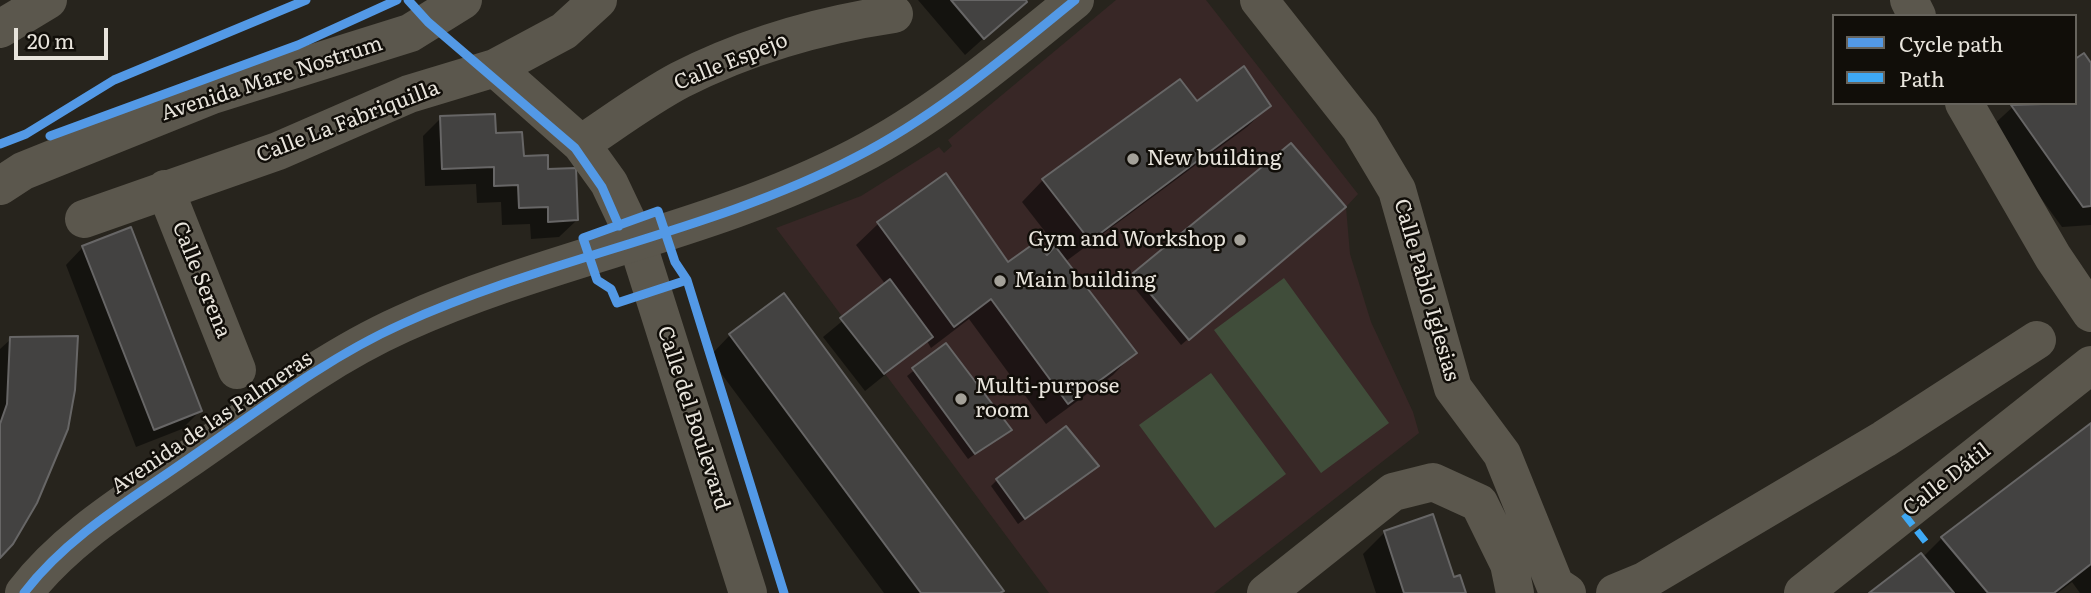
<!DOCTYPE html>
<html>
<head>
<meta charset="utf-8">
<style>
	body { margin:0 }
	#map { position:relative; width:2091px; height:593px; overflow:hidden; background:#27241d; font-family:Literata,serif }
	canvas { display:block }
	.legend { position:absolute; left:1832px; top:14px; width:245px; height:91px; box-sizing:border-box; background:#110e09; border:2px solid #67645d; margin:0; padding:9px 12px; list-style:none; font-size:21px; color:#e8e4dc }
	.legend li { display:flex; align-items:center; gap:14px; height:35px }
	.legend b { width:35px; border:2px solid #67645d }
	.scale { position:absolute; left:14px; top:28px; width:94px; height:32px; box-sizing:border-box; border:4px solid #e8e4dc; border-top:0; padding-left:9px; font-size:21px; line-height:24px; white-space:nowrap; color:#e8e4dc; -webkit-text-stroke:5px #110e09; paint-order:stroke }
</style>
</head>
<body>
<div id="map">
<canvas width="2091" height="593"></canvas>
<ul class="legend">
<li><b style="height:9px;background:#5399e6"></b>Cycle path</li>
<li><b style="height:9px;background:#3fa9f5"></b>Path</li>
</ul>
<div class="scale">20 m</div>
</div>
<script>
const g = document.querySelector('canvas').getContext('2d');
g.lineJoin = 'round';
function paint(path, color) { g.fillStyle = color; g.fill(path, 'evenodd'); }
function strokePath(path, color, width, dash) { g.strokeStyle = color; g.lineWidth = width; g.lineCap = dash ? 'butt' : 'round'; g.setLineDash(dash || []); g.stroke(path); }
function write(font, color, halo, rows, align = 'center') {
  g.font = font + ' Literata,serif'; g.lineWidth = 5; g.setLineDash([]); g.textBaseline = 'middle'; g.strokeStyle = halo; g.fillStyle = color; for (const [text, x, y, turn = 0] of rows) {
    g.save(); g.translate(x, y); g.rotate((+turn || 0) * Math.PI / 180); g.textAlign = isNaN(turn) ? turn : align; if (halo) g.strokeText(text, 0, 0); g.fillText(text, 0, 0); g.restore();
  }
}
paint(new Path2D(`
	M1116 0H1206L1358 194 1346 207 1350 254 1371 322 1413 412 1419 433 1214 593H1049L776 228 861 196 939 147 944 153 952 146 948 140Z`), '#382726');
paint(new Path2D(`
	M1284 278 1389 423 1321 473 1214 330Z
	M1211 373 1286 474 1215 528 1139 425Z`), '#404d3a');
paint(new Path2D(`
	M918 0H1024L1025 1 965 55Z
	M2091 66V225L2062 227 1990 128 2017 103H2075Z
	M1179 81 1196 103 1269 106 1247 127 1065 262 1134 353 1113 375 1046 424 969 319 931 348 927 341 865 391 823 337 886 285 856 245 878 224 945 175 1008 264 1046 258 1057 247 1022 202 1043 180Z
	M441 118 494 135 522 158 546 171 577 220 559 237 531 239 530 224 502 225 501 202 477 203 476 184 425 186 423 136Z
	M1291 146 1338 213 1181 345 1128 280Z
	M83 247 200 411 182 429 136 447 66 265Z
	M730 335 999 593H884L709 357Z
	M11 339 0 555V349Z
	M945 346 1009 430 968 459 907 376Z
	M2091 425V593H2080L2072 582 2058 593H1872L1922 558 1942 538Z
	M1090 472 1018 524 991 486 997 480Z
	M1385 532 1453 579 1464 593H1376L1363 554Z`), '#0007');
const building = new Path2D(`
	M951 0H1026L1027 2 984 39Z
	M2084 53 2091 63V206L2083 207 2011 105 2075 103V59Z
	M1244 66 1271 106 1090 241 1042 179 1180 79 1197 101Z
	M495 114 496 133 522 132 524 156 548 155V169L576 168 578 220 548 222V207L519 208 518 185 494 186V167L442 169 440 116Z
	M1291 143 1346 207 1189 340 1133 273Z
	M946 173 1008 262 1036 242 1047 255 1055 246 1137 353 1068 404 991 299 954 327 877 222Z
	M131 227 202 411 154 430 82 246Z
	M890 279 933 337 884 374 840 318Z
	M784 293 1004 591 1000 593H921L729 334Z
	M78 336 75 390 68 429 37 503 13 544 0 558V424L7 404 10 337Z
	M946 343 1012 430 975 454 912 368Z
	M2091 423V564L2054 593H1988L1941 537Z
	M1066 426 1099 466 1025 519 996 479Z
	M1433 514 1454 577 1460 575 1466 593H1404L1384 531Z
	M1921 553 1954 593H1869Z`);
paint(building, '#434241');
strokePath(building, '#676666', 2);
strokePath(new Path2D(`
	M1259 0 1360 128 1397 190 1453 388 1502 454 1555 585 1567 593
	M1909 0 1917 16
	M0 29 48 0
	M495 68 581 144 609 183 637 242 748 593
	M1964 103 2053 257 2091 313
	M581 144C614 122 646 98 680 80 747 46 820 25 894 14
	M165 189 237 370
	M84 219 278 151 409 94 495 68 564 31 598 0
	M1266 593 1393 492 1433 482 1479 503 1509 564 1515 593
	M1615 593 1644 581 1884 439 2037 340
	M1803 593 2091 365`), '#5b574d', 38);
strokePath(new Path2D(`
	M0 186 23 171 212 95 410 33 463 0
	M24 593C66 538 128 501 184 462 254 414 324 359 402 324 549 257 712 232 856 157 936 116 1006 56 1075 0`), '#5b574d', 38);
strokePath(new Path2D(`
	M1904 514 1929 546`), '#3fa9f5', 7, [14, 7]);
strokePath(new Path2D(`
	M408 0 428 22 575 148 602 187 619 226
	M50 136 298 45 397 0
	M0 144 26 134 114 80 306 0
	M658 211 675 262 687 280 617 303 611 289 597 280 583 238Z
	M687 280 784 593
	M24 593C66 538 128 501 184 462 254 414 324 359 402 324 549 257 712 232 856 157 936 116 1006 56 1075 0`), '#5399e6', 9);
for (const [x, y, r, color] of [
	[1133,159,7,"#a4a199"],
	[1240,240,7,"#a4a199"],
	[1000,281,7,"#a4a199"],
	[961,399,7,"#a4a199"]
]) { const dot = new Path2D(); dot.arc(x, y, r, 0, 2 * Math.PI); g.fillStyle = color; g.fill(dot); strokePath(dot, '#110e09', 2.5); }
write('21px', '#e8e4dc', '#110e09', [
	["Calle Espejo",731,62,-22],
	["Avenida Mare Nostrum",272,79,-18],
	["Calle La Fabriquilla",348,122,-21],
	["Calle Serena",201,280,68],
	["Calle Pablo Iglesias",1426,290,74],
	["Calle del Boulevard",693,418,72],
	["Avenida de las Palmeras",212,423,-34],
	["Calle Dátil",1947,480,-38]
]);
write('21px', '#e8e4dc', '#110e09', [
	["New building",1147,159],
	["Gym and Workshop",1226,240,"right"],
	["Main building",1014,281],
	["Multi-purpose",975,387],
	["room",975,411]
], 'left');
</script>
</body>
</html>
